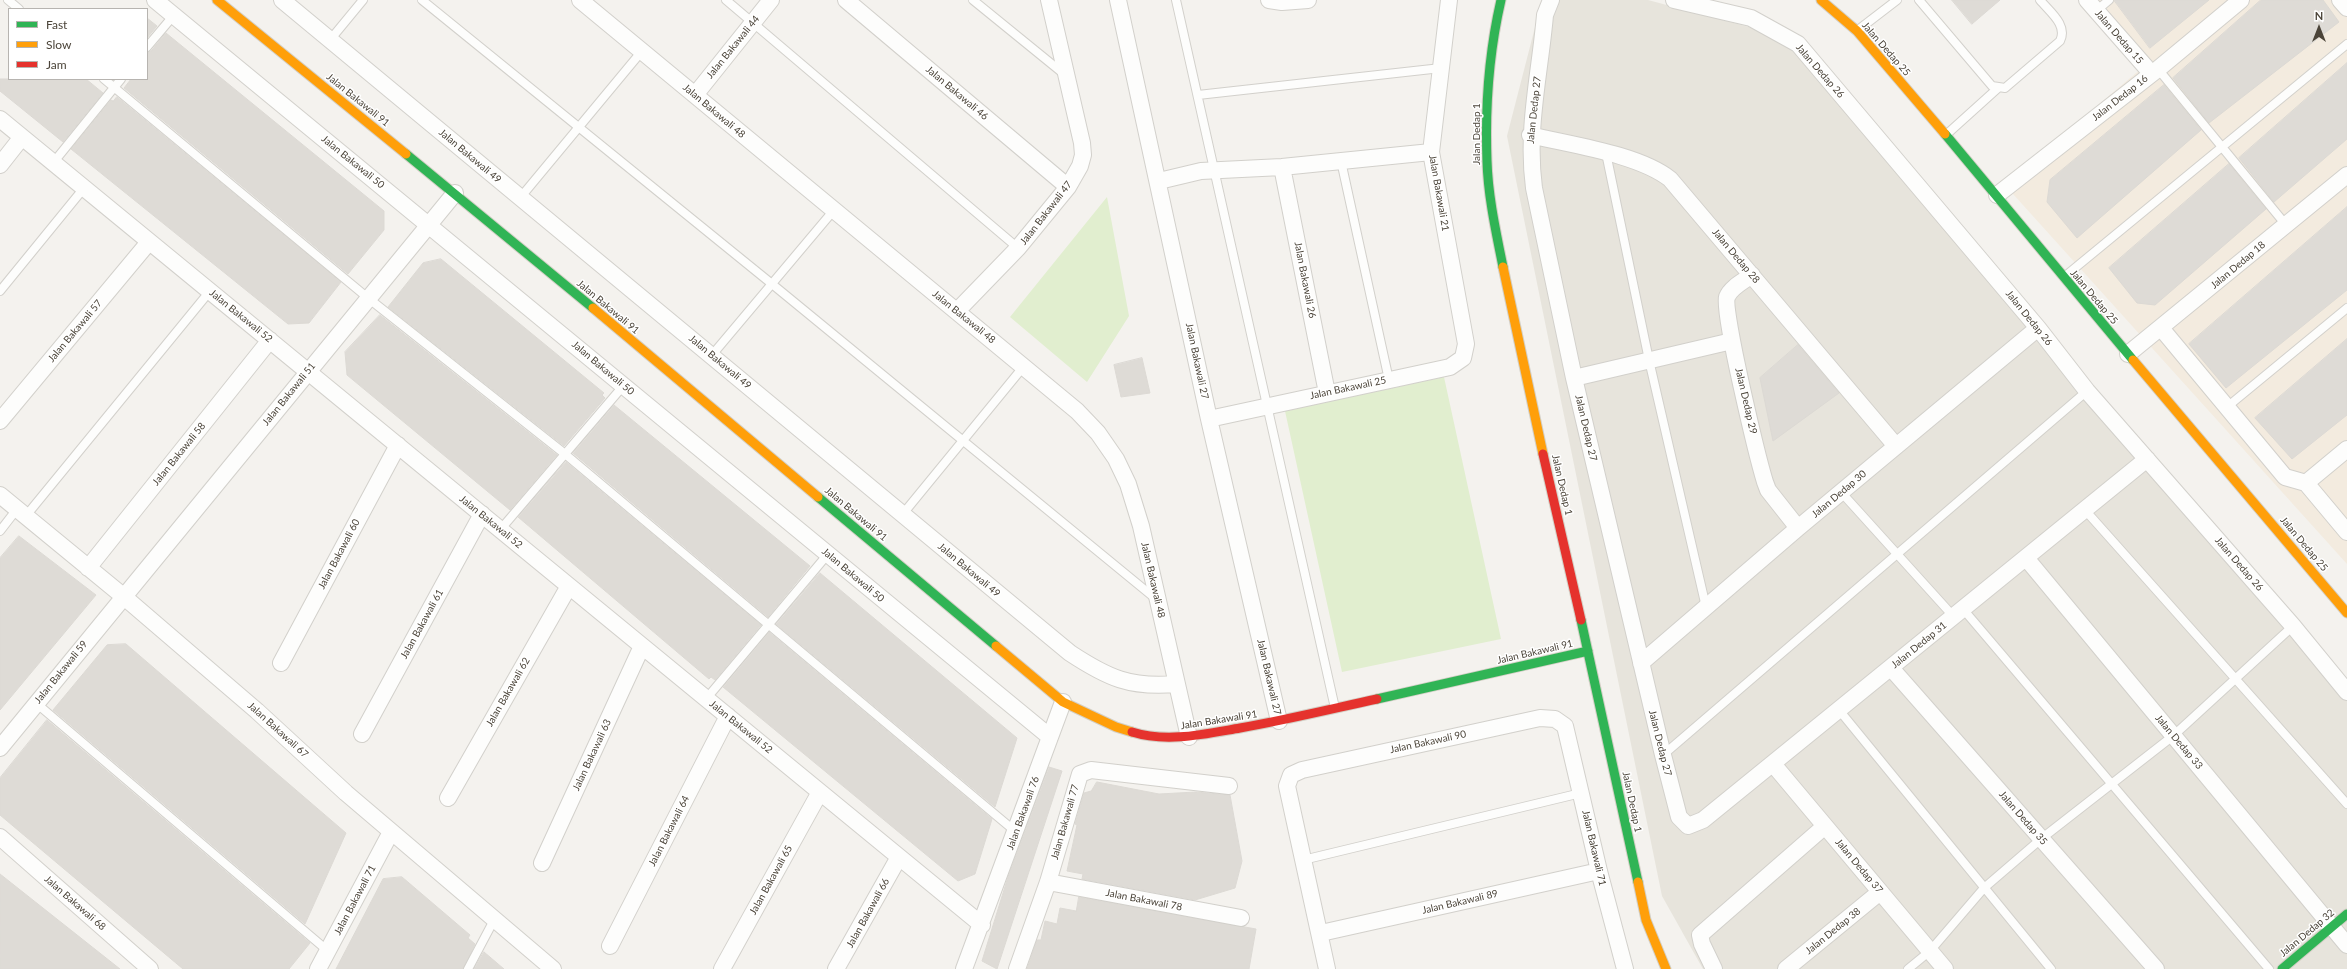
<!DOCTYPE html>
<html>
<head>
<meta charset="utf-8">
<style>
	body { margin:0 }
	#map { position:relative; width:2347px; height:969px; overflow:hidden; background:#f4f2ee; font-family:Lato,sans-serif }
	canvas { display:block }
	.legend { position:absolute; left:8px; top:8px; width:140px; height:72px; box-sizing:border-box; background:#fff; border:1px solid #b7b4b0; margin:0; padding:5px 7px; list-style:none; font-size:12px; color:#4b4439 }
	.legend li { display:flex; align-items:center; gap:8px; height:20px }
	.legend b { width:20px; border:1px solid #b7b4b0 }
	.north { position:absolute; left:2299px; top:8px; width:40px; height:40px; -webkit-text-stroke:3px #fff; paint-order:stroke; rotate:0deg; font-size:11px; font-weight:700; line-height:16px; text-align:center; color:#4b4439 }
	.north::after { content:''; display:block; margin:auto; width:14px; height:18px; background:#4b4439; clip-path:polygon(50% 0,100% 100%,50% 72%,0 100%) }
</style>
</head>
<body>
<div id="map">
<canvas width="2347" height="969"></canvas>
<ul class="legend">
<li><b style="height:5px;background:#30b455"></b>Fast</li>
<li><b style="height:5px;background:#ff9f0a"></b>Slow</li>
<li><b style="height:5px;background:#e5322d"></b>Jam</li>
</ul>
<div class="north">N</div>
</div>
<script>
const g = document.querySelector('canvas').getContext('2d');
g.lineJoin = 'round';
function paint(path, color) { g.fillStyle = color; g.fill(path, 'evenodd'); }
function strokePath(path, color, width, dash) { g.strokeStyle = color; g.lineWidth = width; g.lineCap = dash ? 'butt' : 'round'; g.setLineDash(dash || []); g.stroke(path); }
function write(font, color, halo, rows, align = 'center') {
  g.font = font + ' Lato,sans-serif'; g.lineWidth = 3; g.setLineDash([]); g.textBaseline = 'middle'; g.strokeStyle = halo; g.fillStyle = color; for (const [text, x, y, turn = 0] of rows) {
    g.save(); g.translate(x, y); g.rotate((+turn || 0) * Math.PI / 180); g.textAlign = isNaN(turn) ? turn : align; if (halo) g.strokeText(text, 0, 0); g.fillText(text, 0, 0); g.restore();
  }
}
paint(new Path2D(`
	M1542 0H1648L1790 38 2347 697V969H1703L1662 896 1507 136Z`), '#e7e4dc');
paint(new Path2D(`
	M2094 0H2347V564L2004 184 2148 63Z`), '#f3ebdf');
paint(new Path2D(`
	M1107 197 1129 316 1087 382 1010 317Z
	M1444 377 1501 639 1342 672 1285 411Z`), '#e1eecf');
const building = new Path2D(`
	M1952 0H2000L1972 24Z
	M2114 0H2209L2150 48Z
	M2261 0H2323L2339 22 2209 123 2173 78Z
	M147 18 157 26 147 38Z
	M166 33 384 211V230L348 274 124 88 131 79H147V52L151 51Z
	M2347 63V139L2274 202 2239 158Z
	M0 79H86L103 93 63 142 0 91Z
	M2164 85 2201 130 2077 238 2047 202 2050 180Z
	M117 97 341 282 309 323 288 324 71 149 111 100 113 101Z
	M2229 164 2266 209 2155 305 2137 303 2109 268Z
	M2347 207V290L2226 388 2189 344Z
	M441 259 604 393 602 395 605 398 564 446 388 307 423 263Z
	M380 315 557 455 510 510 347 375 345 352Z
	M2347 339V415L2292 459 2255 418Z
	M1798 345 1839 393 1773 441 1760 378Z
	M1142 358 1150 393 1121 397 1114 365Z
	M614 405 810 566 768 617 573 453Z
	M566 462 761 625 715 680 711 677 709 679 518 517Z
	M19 536 96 595 0 710V558Z
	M820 573 1017 738 995 807 776 624Z
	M769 632 992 819 975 874 958 881 723 687Z
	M126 644 346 833 305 924 53 710 107 645Z
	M47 720 310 943 289 969H183L0 815V778Z
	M1049 767 1062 771 997 969 982 961 1008 877Z
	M1097 782 1159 794 1196 792 1230 795 1242 861 1235 888 1195 900 1082 879 1083 874 1067 871 1077 825 1075 824 1084 793 1091 791Z
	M0 874 120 969H0Z
	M402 877 470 935 468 938 475 944 463 969H336L383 879Z
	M1079 897 1256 929 1249 969H1027L1037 940H1041L1045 921 1057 924 1060 908 1076 911Z
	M484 952 504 969H474Z`);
paint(building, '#dedbd6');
strokePath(building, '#dcd9d4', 1);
const lane = new Path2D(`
	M8 0 19 9
	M422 0 772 284 1156 599
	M726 0 1018 248
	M973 0 1064 74
	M1176 0 1335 708
	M1919 0 1992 86 2005 88 2060 41C2068 25 2050 12 2040 0
	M2096 11 2109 0
	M1858 30 1897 0
	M330 40 363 0
	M147 47 174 15
	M2158 69 2286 225
	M104 79 368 298 565 454 1016 832
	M1198 95 1441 68
	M1947 134 1998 88
	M1606 153 1649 360 1706 607
	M1341 161 1389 380
	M53 163 121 79
	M520 198 642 51
	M2064 277 2347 44
	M0 291 84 188
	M712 355 834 210
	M2227 407 2347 308
	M1841 492 1954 617
	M2085 510 2347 804
	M902 515 1024 366
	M25 517 210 291
	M500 530 624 385
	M0 531 17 509
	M1963 609 2269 969
	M706 699 828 554
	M36 703 328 951
	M1839 710 2051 969
	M1663 755 2087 391
	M1303 860 1581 793
	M468 969 494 920
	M1908 969 1930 951 1984 888 2041 839 2173 736 2293 626`);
const street = new Path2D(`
	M155 0 1050 737
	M282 0 1070 653C1108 678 1130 688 1176 684
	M580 0 1077 411 1098 433 1116 459 1128 484 1141 526 1189 737
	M846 0 1068 187
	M1118 0 1209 419 1279 721
	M1269 0 1282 2 1308 0
	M1551 0 1545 15C1540 73 1526 129 1534 188L1574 378 1663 755 1679 817 1688 826 1703 820 2147 459
	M1674 0 1751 18 1798 44 2038 328 2087 391 2293 626 2347 692
	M2087 0 2151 73
	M2340 0 2347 8
	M695 95 771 0
	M0 119 982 925
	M1530 135C1571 145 1638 154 1670 179L1896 446
	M0 165 22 137
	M1282 167 1327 393
	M1159 181 1201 171 1282 167 1431 152
	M1997 195 2158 69 2241 0
	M1752 275C1744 281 1731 287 1727 297 1722 311 1758 459 1765 482L1768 490 1798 528
	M957 311 1018 248 1068 187 1080 166 1083 155 1082 143 1049 0
	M2161 328 2285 477 2306 483
	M2128 354 2347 175
	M1574 378 1732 341
	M1209 419 1450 367 1463 358 1466 344 1431 152 1449 0
	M0 421 149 242
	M2306 483 2347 532
	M2306 483 2347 449
	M0 495 123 596 257 711 346 793 553 969
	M2026 558 2347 945
	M88 568 270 340
	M281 663 398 445
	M1641 663 1798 528 2038 328
	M1891 668 2156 969
	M362 734 482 514
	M0 748 455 193
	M1773 764 1945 969
	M448 798 569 586
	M0 837 150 969
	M542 863 642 646
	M1048 882 1241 918
	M1321 933 1599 871
	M610 946 728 716
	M318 969 391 832
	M722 969 820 792
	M836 969 899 857
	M964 969 1063 702
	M1017 969 1048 882 1080 774 1091 770 1229 786
	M1327 969 1287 786 1291 775 1302 770 1540 718 1555 719 1565 726 1599 871 1625 969
	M1714 969 1702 944 1700 935 1825 826
	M1786 969 1880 892`);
const fast = new Path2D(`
	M1501 0C1489 52 1485 107 1487 161 1488 196 1496 232 1503 267
	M1945 134 2133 360
	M406 154 593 308
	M818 497 996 646
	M1581 620 1638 882
	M1377 699 1588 651
	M2282 969 2347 914`);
const slow = new Path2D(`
	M217 0 406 154
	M1821 0 1857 31 1945 134
	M1503 267 1543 454
	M593 308 818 497
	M2133 360 2347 613
	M996 646 1063 702 1116 727 1132 732
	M1638 882 1646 920 1666 969`);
const jam = new Path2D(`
	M1543 454 1581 620
	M1132 732C1167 743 1205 734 1240 728 1286 720 1331 709 1377 699`);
strokePath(lane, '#d2d0cb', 10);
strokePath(street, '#d2d0cb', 18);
strokePath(fast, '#d3cfc5', 11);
strokePath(slow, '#d3cfc5', 11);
strokePath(jam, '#d3cfc5', 11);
strokePath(lane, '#fdfdfc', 8);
strokePath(street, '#fdfdfc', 16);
strokePath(fast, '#30b455', 9);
strokePath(slow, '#ff9f0a', 9);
strokePath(jam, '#e5322d', 9);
write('10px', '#4b4439', '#fff', [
	["Jalan Dedap 15",2119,37,49],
	["Jalan Bakawali 44",733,47,-51],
	["Jalan Dedap 25",1886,49,49],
	["Jalan Dedap 26",1820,71,49],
	["Jalan Bakawali 46",957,93,40],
	["Jalan Dedap 16",2120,98,-38],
	["Jalan Bakawali 91",358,100,39],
	["Jalan Dedap 27",1534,110,-84],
	["Jalan Bakawali 48",714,111,40],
	["Jalan Dedap 1",1477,134,-90],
	["Jalan Bakawali 49",470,156,40],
	["Jalan Bakawali 50",353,162,39],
	["Jalan Bakawali 21",1439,193,80],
	["Jalan Bakawali 47",1046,213,-52],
	["Jalan Dedap 28",1736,256,50],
	["Jalan Dedap 18",2238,265,-40],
	["Jalan Bakawali 26",1305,280,79],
	["Jalan Dedap 25",2094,297,50],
	["Jalan Bakawali 91",608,307,40],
	["Jalan Bakawali 52",241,316,39],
	["Jalan Bakawali 48",964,317,39],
	["Jalan Dedap 26",2029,318,51],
	["Jalan Bakawali 57",75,331,-50],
	["Jalan Bakawali 27",1197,361,78],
	["Jalan Bakawali 49",720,362,40],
	["Jalan Bakawali 50",603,368,40],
	["Jalan Bakawali 25",1348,388,-12],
	["Jalan Bakawali 51",289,394,-51],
	["Jalan Dedap 29",1746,401,77],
	["Jalan Dedap 27",1586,428,77],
	["Jalan Bakawali 58",179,454,-51],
	["Jalan Dedap 1",1562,485,77],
	["Jalan Dedap 30",1839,494,-40],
	["Jalan Bakawali 91",856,514,40],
	["Jalan Bakawali 52",491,522,39],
	["Jalan Dedap 25",2304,544,50],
	["Jalan Bakawali 60",339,554,-62],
	["Jalan Dedap 26",2239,564,49],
	["Jalan Bakawali 49",969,570,40],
	["Jalan Bakawali 50",853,575,40],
	["Jalan Bakawali 48",1153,580,77],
	["Jalan Bakawali 61",422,624,-61],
	["Jalan Dedap 31",1919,645,-39],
	["Jalan Bakawali 91",1535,652,-13],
	["Jalan Bakawali 59",61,672,-51],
	["Jalan Bakawali 27",1269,677,77],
	["Jalan Bakawali 62",508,692,-60],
	["Jalan Bakawali 91",1219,720,-9],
	["Jalan Bakawali 52",741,727,39],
	["Jalan Bakawali 67",278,730,42],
	["Jalan Bakawali 90",1428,742,-12],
	["Jalan Dedap 33",2179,742,50],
	["Jalan Dedap 27",1660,743,76],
	["Jalan Bakawali 63",592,755,-65],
	["Jalan Dedap 1",1632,802,78],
	["Jalan Bakawali 76",1023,813,-70],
	["Jalan Dedap 35",2023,818,49],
	["Jalan Bakawali 77",1065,822,-74],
	["Jalan Bakawali 64",669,831,-63],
	["Jalan Bakawali 71",1594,848,77],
	["Jalan Dedap 37",1859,866,50],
	["Jalan Bakawali 65",771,880,-61],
	["Jalan Bakawali 71",355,900,-62],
	["Jalan Bakawali 78",1144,900,11],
	["Jalan Bakawali 89",1460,902,-13],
	["Jalan Bakawali 68",75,903,41],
	["Jalan Bakawali 66",868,913,-61],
	["Jalan Dedap 38",1833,931,-39],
	["Jalan Dedap 32",2307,933,-40]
]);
</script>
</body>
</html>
